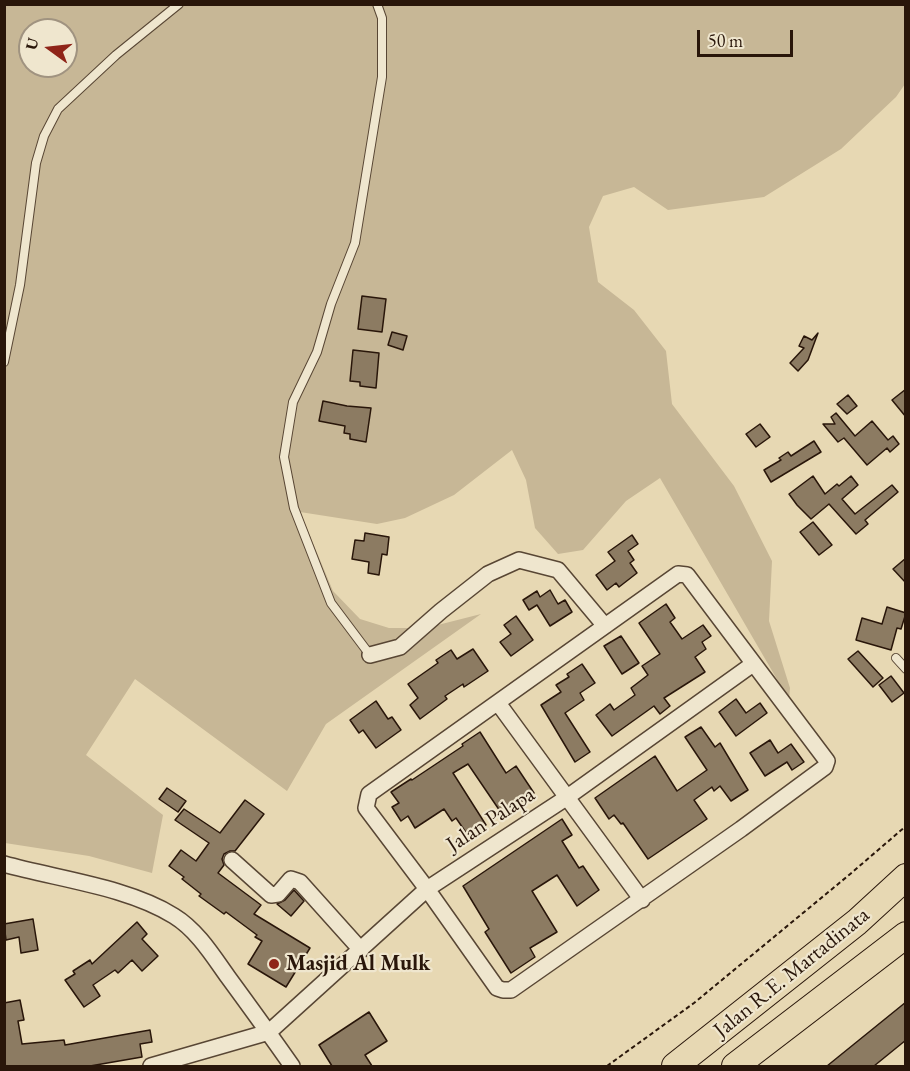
<!DOCTYPE html>
<html>
<head>
<meta charset="utf-8">
<style>
	body { margin:0 }
	#map { position:relative; width:910px; height:1071px; overflow:hidden; background:#e7d8b3; font-family:"EB Garamond",serif }
	canvas { display:block }
	.frame { position:absolute; inset:0; border:6px solid #29160a; pointer-events:none }
	.north { position:absolute; left:18px; top:18px; width:60px; height:60px; box-sizing:border-box; background:#efe6ce; border:2px solid #a09380; border-radius:50%; rotate:285deg; font-size:16px; font-weight:700; line-height:24px; text-align:center; color:#29160a }
	.north::after { content:''; display:block; margin:auto; width:21px; height:27px; background:#8f2418; clip-path:polygon(50% 0,100% 100%,50% 72%,0 100%) }
	.scale { position:absolute; left:697px; top:30px; width:96px; height:27px; box-sizing:border-box; border:3px solid #29160a; border-top:0; padding-left:8px; font-size:18px; line-height:21px; white-space:nowrap; color:#29160a; -webkit-text-stroke:4px #efe6ce; paint-order:stroke }
</style>
</head>
<body>
<div id="map">
<canvas width="910" height="1071"></canvas>
<div class="frame"></div>
<div class="north">U</div>
<div class="scale">50 m</div>
</div>
<script>
const g = document.querySelector('canvas').getContext('2d');
g.lineJoin = 'round';
function paint(path, color) { g.fillStyle = color; g.fill(path, 'evenodd'); }
function strokePath(path, color, width, dash) { g.strokeStyle = color; g.lineWidth = width; g.lineCap = dash ? 'butt' : 'round'; g.setLineDash(dash || []); g.stroke(path); }
function write(font, color, halo, rows, align = 'center') {
  g.font = font + ' "EB Garamond",serif'; g.lineWidth = 4.5; g.setLineDash([]); g.textBaseline = 'middle'; g.strokeStyle = halo; g.fillStyle = color; for (const [text, x, y, turn = 0] of rows) {
    g.save(); g.translate(x, y); g.rotate((+turn || 0) * Math.PI / 180); g.textAlign = isNaN(turn) ? turn : align; if (halo) g.strokeText(text, 0, 0); g.fillText(text, 0, 0); g.restore();
  }
}
paint(new Path2D(`
	M4 5H905V84L896 97 841 149 764 197 668 210 634 187 603 196 589 227 598 282 634 310 666 351 672 404 734 486 772 561 769 621 790 688 789 700 660 478 626 501 583 550 558 554 535 528 526 480 512 450 454 495 405 518 377 524 300 512 333 591 360 619 389 628H426L481 614 326 724 287 791 135 679 86 755 163 815 152 873 89 856 5 843ZM30 30H66V66H30Z`), '#c7b796');
const building = new Path2D(`
	M362 296 386 299 382 332 358 329Z
	M392 332 407 336 403 350 388 345Z
	M818 333 808 360 798 371 790 363 804 348 799 346 804 336 812 340Z
	M353 350 379 353 376 388 360 386V382L350 381Z
	M906 389V417L892 400Z
	M848 395 857 406 847 414 837 404Z
	M323 401 347 406 371 408 366 442 350 439V434L344 433 345 426 319 421Z
	M836 413 855 436 872 421 888 440 893 436 899 444 890 452 887 448 867 465 844 438 838 442 823 424H835L831 417Z
	M760 424 770 437 756 447 746 434Z
	M814 441 821 452 771 482 764 470 781 460 779 458 788 452 791 456Z
	M813 476 825 494 837 484 839 486 851 476 858 485 842 499 855 514 892 485 898 492 865 520 868 524 856 534 829 504 811 519 797 505 789 494Z
	M813 522 832 545 819 555 800 532Z
	M365 533 389 537 387 555 382 554 379 575 368 573 369 562 352 559 355 540 364 541Z
	M632 535 638 544 628 551 634 560 630 563 637 573 619 587 616 583 607 590 596 575 615 561 608 552Z
	M906 558V583L893 569Z
	M550 590 558 604 565 600 572 612 550 626 537 605 529 610 523 600 537 591 540 597Z
	M666 604 675 618 670 622 682 639 703 625 711 636 702 642 706 649 695 657 705 672 664 698 670 706 660 714 654 706 612 736 596 715 610 704 614 710 635 695 631 688 648 675 642 666 660 654 639 623Z
	M887 607 906 613 901 629 897 628 891 650 856 640 862 618 882 624Z
	M516 616 533 640 511 656 500 642 511 634 504 625Z
	M621 636 639 663 622 674 604 646Z
	M473 649 488 671 464 687 463 684 445 696 447 699 420 719 410 705 418 698 408 684 438 663 436 660 451 650 457 659Z
	M858 651 883 678 873 687 848 659Z
	M582 664 595 683 580 693 584 700 565 713 590 752 575 762 541 705 561 692 556 685 569 677 567 674Z
	M891 676 904 693 892 702 879 685Z
	M736 699 746 713 760 703 767 713 736 736 719 712Z
	M376 701 388 719 392 717 401 730 376 748 363 730 359 733 350 720Z
	M701 727 715 747 720 743 748 790 731 801 720 786 714 791 712 787 694 800 707 819 648 859 623 823 621 824 614 815 609 819 595 798 655 756 677 791 707 770 685 737Z
	M480 732 506 773 516 766 534 793 502 814 468 764 453 773 486 825 469 837 456 818 452 821 444 809 415 828 408 816 401 821 392 807 399 803 391 792 411 779 412 780 463 746 462 744Z
	M770 740 778 753 791 744 804 762 792 770 787 762 765 776 750 753Z
	M167 788 186 801 178 812 159 799Z
	M245 800 264 814 235 851H230L224 854 222 859 224 865 218 873 261 905 254 914 310 948 286 987 248 964 262 941 255 937 257 935 226 912 224 914 199 896 201 894 182 879 184 877 169 866 181 850 196 861 209 843 175 820 184 809 220 833Z
	M562 819 572 835 562 841 579 868 583 866 599 890 577 906 557 875 532 891 557 932 530 948 535 957 511 973 485 932 489 929 463 886Z
	M294 890 304 901 291 916 277 904 285 900Z
	M33 919 38 950 21 953 19 937 6 940 4 924Z
	M137 922 147 934 142 939 158 956 142 971 132 960 118 973 115 970 93 985 100 996 84 1007 65 980 75 974 73 971 90 960 92 964Z
	M20 1000 24 1020 18 1021 22 1044 64 1040 65 1045 150 1030 152 1042 140 1044 142 1057 90 1066H4V1003Z
	M906 1002V1040L874 1066H827Z
	M369 1012 387 1041 365 1055 372 1066H332L319 1045Z`);
paint(building, '#8c7b62');
strokePath(building, '#29160a', 1.5);
const lane = new Path2D(`
	M4 362 20 285 36 163 44 136 58 109 116 55 179 4
	M370 655 331 603 294 508 284 457 293 402 317 352 331 304 355 243 382 77V18L377 4
	M896 658 906 669`);
const street = new Path2D(`
	M678 574 687 575 827 761 825 767 741 829 511 990H503L497 988 427 889 366 808 369 794Z
	M370 655 400 647 441 611 488 574 519 560 558 570 605 626
	M498 703 642 900
	M232 860 271 895 278 894 291 879 300 882 361 950
	M4 864C57 879 128 887 174 916 197 930 213 956 228 977 250 1007 271 1036 292 1066
	M151 1066 269 1032 427 889 566 798 753 664`);
const highway = new Path2D(`
	M675 1066 857 922 906 877
	M735 1066 906 935`);
strokePath(lane, '#584634', 10);
strokePath(street, '#584634', 18);
strokePath(highway, '#29160a', 28);
strokePath(new Path2D(`
	M607 1066 694 1003 849 875 906 826`), '#29160a', 2, [4.5, 3]);
strokePath(lane, '#efe6ce', 8);
strokePath(street, '#efe6ce', 15);
strokePath(highway, '#e7d8b3', 26);
for (const [x, y, r, color] of [
	[274,964,6,"#8f2418"]
]) { const dot = new Path2D(); dot.arc(x, y, r, 0, 2 * Math.PI); g.fillStyle = color; g.fill(dot); strokePath(dot, '#efe6ce', 2); }
write('22px', '#29160a', '#efe6ce', [
	["Jalan Palapa",491,820,-33],
	["Jalan R.E. Martadinata",792,973,-39]
]);
write('bold 22px', '#29160a', '#efe6ce', [
	["Masjid Al Mulk",286,964]
], 'left');
</script>
</body>
</html>
